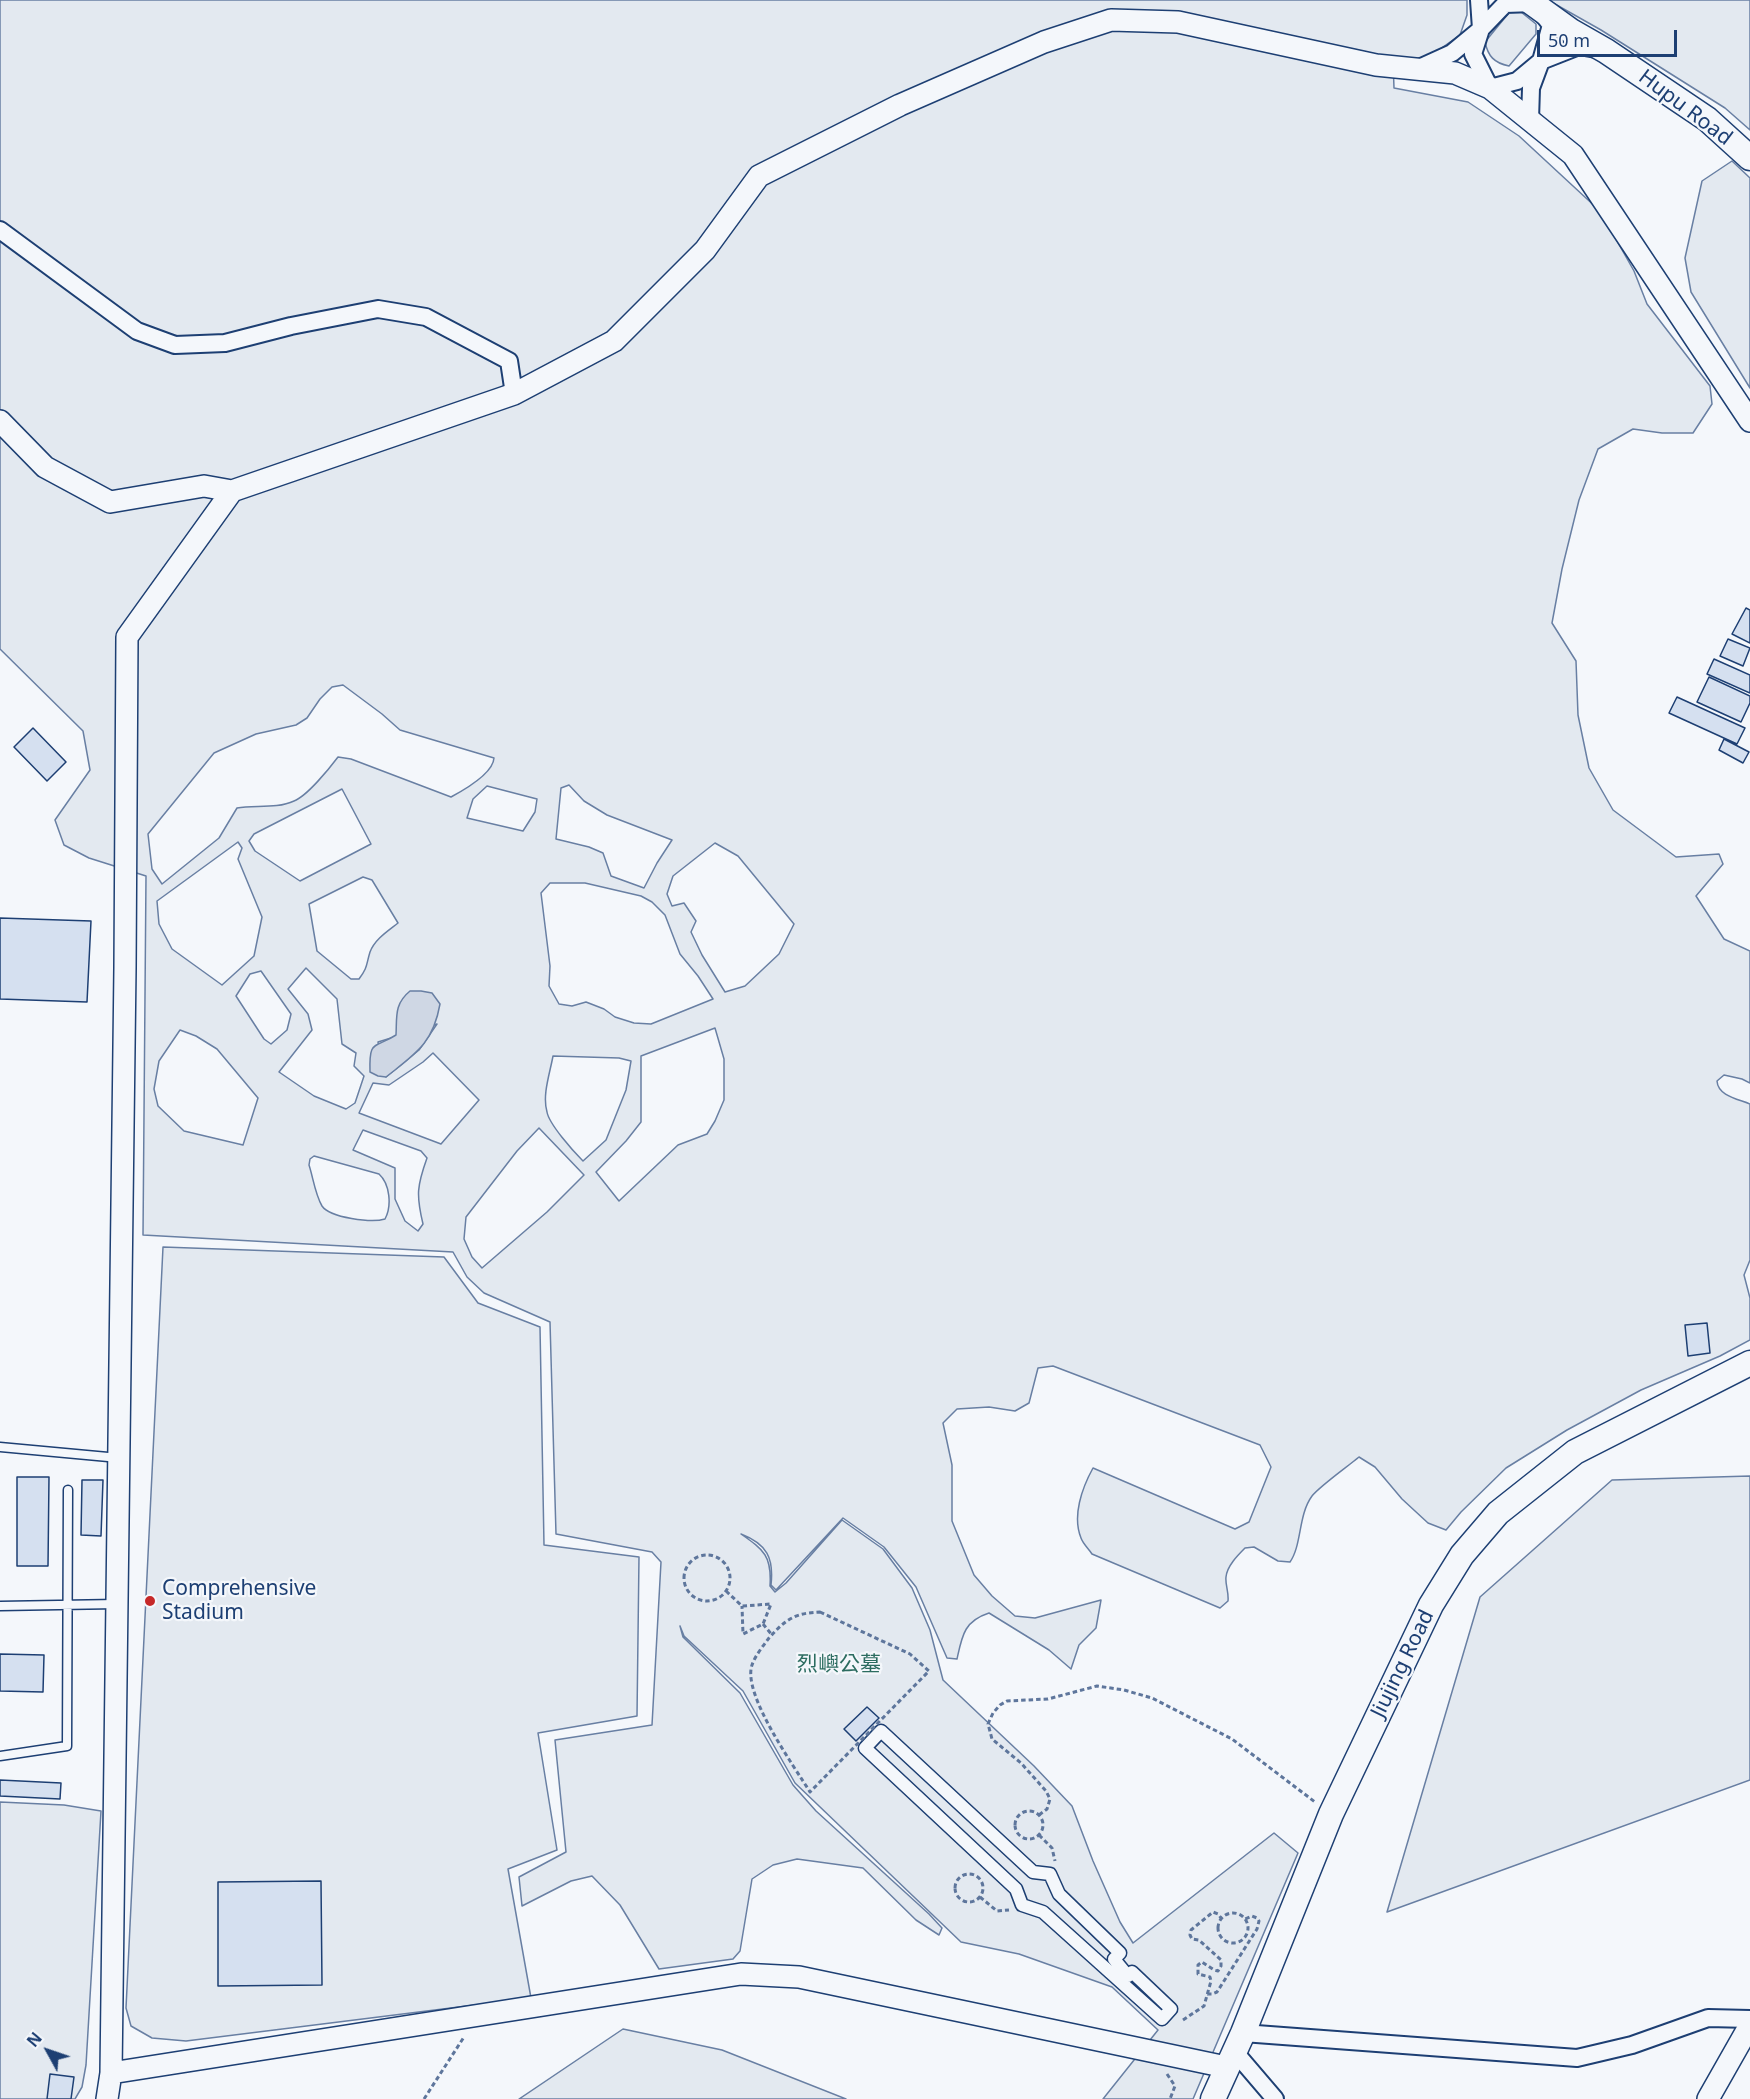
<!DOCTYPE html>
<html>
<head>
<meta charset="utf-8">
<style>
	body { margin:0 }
	#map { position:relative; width:1750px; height:2099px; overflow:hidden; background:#f4f7fb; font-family:"Noto Sans",sans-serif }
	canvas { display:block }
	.north { position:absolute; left:18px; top:2021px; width:60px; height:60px; -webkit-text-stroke:4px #f4f7fb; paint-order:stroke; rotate:310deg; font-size:16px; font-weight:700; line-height:24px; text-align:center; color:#1d3f73 }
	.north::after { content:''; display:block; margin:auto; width:21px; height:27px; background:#1d3f73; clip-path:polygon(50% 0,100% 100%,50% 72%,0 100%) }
	.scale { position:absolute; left:1537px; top:30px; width:140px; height:27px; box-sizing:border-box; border:3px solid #1d3f73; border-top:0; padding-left:8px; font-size:18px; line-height:21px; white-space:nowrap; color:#1d3f73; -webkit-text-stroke:4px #f4f7fb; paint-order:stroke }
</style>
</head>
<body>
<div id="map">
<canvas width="1750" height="2099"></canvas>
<div class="north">N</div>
<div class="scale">50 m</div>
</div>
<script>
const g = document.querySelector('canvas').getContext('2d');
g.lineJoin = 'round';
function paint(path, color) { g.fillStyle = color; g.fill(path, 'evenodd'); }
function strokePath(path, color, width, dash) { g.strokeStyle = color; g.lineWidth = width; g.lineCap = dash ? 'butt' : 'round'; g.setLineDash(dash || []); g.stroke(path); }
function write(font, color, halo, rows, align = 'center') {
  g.font = font + ' "Noto Sans","Noto Sans TC",sans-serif'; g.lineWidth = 4.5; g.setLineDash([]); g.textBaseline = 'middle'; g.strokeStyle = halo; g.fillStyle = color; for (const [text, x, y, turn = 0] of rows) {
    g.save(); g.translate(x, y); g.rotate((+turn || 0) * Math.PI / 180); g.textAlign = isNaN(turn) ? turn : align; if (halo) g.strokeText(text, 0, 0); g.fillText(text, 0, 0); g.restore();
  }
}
const green = new Path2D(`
	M0 0H1467V15L1460 35 1426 59 1393 60 1394 88 1468 102 1519 136 1600 211 1634 271 1647 304 1710 386 1712 404 1693 433H1662L1633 429 1598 449 1579 500 1562 569 1552 623 1576 661 1578 715 1589 768 1613 810 1676 857 1719 854 1723 864 1696 896 1724 939 1750 951V1083L1742 1079 1724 1075 1717 1081C1718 1096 1738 1099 1750 1104V1260L1744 1275 1750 1298V1340L1720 1356 1641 1390 1567 1430 1506 1468 1461 1512 1446 1530 1428 1523 1402 1499 1375 1467 1359 1457C1347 1467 1320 1486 1312 1496 1298 1515 1302 1545 1290 1562L1278 1561 1254 1547 1245 1548C1238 1555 1227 1566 1226 1577 1225 1584 1229 1592 1228 1601L1220 1608 1092 1554C1089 1549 1083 1544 1081 1538 1072 1516 1082 1488 1093 1468L1235 1529 1249 1522 1271 1467 1260 1445 1053 1366 1038 1368 1029 1403 1015 1411 989 1407 957 1409 943 1423 952 1465V1521L974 1575 992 1596 1015 1616 1035 1618 1101 1600 1096 1628 1079 1645 1071 1669 1049 1650 989 1613C964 1621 962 1636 957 1659L947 1658 916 1587 884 1547 843 1518 776 1590 771 1585C774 1558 767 1544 741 1534 764 1550 772 1556 770 1586L775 1592 786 1583 842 1520 883 1549 912 1588 930 1630 943 1680 1034 1766 1072 1806 1093 1861 1120 1922 1133 1943 1274 1833 1298 1853 1193 2099H1103L1158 2030 1112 1987 1019 1954 961 1942 795 1783 743 1691 684 1636 680 1626 683 1637 740 1693 793 1785 816 1811 929 1914 942 1928 939 1935 916 1920 863 1868 797 1859 773 1865 752 1879 740 1951 733 1959 659 1969 620 1905 592 1876 571 1881 522 1906 519 1877 566 1852 555 1740 652 1725 661 1562 652 1552 556 1534 550 1322 484 1293 467 1277 453 1252 143 1235 146 876 89 858 64 845 55 820 90 770 83 731 0 649ZM343 685 382 714 400 730 494 758C493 774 464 790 451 797L351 759 338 757C329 769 307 796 294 801 277 809 255 805 237 808L219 838 162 884 152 869 148 834 214 753 256 734 296 725 307 718 320 699 332 687ZM569 785 584 801 607 815 672 840 657 863 644 888 611 876 603 853 589 847 556 839 561 788ZM487 786 537 799 535 812 523 831 467 818 473 799ZM342 789 371 844 300 881 255 851 249 841 254 834ZM238 842 242 848 238 859 262 917 254 956 222 985 172 949 159 924 157 901ZM715 843 738 856 794 924 779 954 745 986 725 992 702 955 691 932 696 921 684 903 672 906 667 894 673 876ZM363 877 372 880 398 923C388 931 375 939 370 952 366 965 368 967 359 979H351L317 951 309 904ZM550 883H585L641 896 652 902 665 915 680 954 698 976 713 999 651 1024 634 1023 615 1017 604 1009 586 1002 572 1006 559 1004 549 986 550 966 541 893ZM306 968 337 999 342 1044 356 1053 354 1066 364 1076 355 1103 346 1109 314 1096 279 1072 312 1030 308 1014 288 989ZM261 971 291 1014 287 1030 271 1044 264 1039 236 996 250 974ZM437 1024 419 1050 386 1077 378 1042ZM715 1028 724 1059V1100L715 1121 707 1134 678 1145 619 1201 596 1172 626 1141 641 1122V1056ZM180 1030 196 1036 217 1049 258 1098 243 1145 184 1131 158 1106 154 1089 159 1061ZM433 1053 479 1100 441 1144 359 1113 373 1083 389 1085 423 1062ZM553 1056 619 1058 631 1061 626 1090 606 1140 583 1161C573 1151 549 1124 547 1112 542 1095 550 1073 553 1056ZM539 1128 584 1175 547 1212 482 1268 472 1257 464 1239 466 1217 517 1151ZM363 1130 421 1151 427 1158C417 1186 416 1195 423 1224L418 1231 405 1221 395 1199V1168L353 1150ZM314 1156 379 1174C390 1184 392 1206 385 1219 372 1223 330 1218 322 1206 315 1194 313 1177 309 1165L310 1159Z
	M1548 0H1750V130L1725 108 1601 30Z
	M1512 9 1521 12 1536 24V34L1509 66C1494 63 1488 56 1485 42Z
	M1732 161 1750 178V388L1691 292 1685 258 1702 181Z
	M163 1247 444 1257 478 1303 540 1327 544 1545 639 1557 637 1716 538 1733 557 1850 508 1869 531 1998 186 2041 152 2038 131 2026 126 2008Z
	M1750 1476V1780L1387 1912 1480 1597 1612 1480Z
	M0 1802 64 1805 101 1811 86 2065 82 2087 75 2099H0Z
	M623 2029 722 2050 846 2099H519Z`);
paint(green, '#e3e9f0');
strokePath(green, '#687fa3', 1.5);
const water = new Path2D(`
	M410 991H421L432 993 440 1004C433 1044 415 1054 386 1077L378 1076 370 1072C369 1039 374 1049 396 1035 397 1017 394 1004 410 991Z`);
paint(water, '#cfd7e4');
strokePath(water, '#687fa3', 1.5);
const building = new Path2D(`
	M1746 608 1750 610V643L1732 634Z
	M1728 639 1750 648 1743 666 1720 656Z
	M1714 659 1750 675V693L1707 674Z
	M1709 677 1750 696V703L1741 722 1697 702Z
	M1677 697 1745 728 1737 744 1669 713Z
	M33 728 66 762 47 781 14 747Z
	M1724 739 1749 752 1743 763 1719 750Z
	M0 918 91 921 87 1002 0 999Z
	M1707 1323 1710 1353 1688 1356 1685 1325Z
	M17 1477H49L48 1566H17Z
	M82 1480H103L101 1536 81 1535Z
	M0 1654 44 1655 43 1692 0 1691Z
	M867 1707 879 1718 856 1741 844 1729Z
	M0 1780 61 1783 60 1799 0 1796Z
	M321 1881 322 1985 218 1986V1882Z
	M50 2074 74 2077 71 2099H47Z`);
paint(building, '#d5e0f0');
strokePath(building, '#1d3f73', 1.5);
const service = new Path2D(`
	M0 1447 119 1458
	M0 1606 117 1604
	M0 1756 67 1746 68 1490`);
const pedestrian = new Path2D(`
	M881 1731 1033 1872 1050 1874 1059 1894 1120 1953 1114 1959 1128 1976 1132 1972 1171 2009 1162 2019 1043 1912 1022 1905 1016 1889 865 1748Z`);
const minor = new Path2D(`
	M1534 3 1551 25 1541 61 1517 81 1490 88 1473 54 1481 29 1505 4Z
	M1419 68 1452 53 1481 29 1479 0
	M1530 120 1531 88 1541 61 1579 46 1596 49
	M0 230 137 331 175 345 225 343 291 326 378 309 426 317 509 361 514 394
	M1243 2033 1577 2058 1632 2045 1708 2018 1750 2019
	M1234 2051 1275 2099`);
const tertiary = new Path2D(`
	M0 421 45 467 110 502 204 486 232 491
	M111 2073 741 1974 799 1977 1226 2067
	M107 2099 111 2073 125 968 127 637 232 491 514 394 614 341 705 250 759 176 900 105 1044 42 1111 20 1178 22 1376 65 1455 73 1490 88 1573 155 1750 421
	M1708 2099 1750 2025`);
const secondary = new Path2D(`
	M1528 0 1571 31 1606 51 1707 119 1750 158
	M1213 2099 1243 2033 1331 1814 1431 1605 1462 1555 1498 1513 1575 1452 1750 1363`);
strokePath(service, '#1d3f73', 11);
strokePath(pedestrian, '#1d3f73', 15);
strokePath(minor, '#1d3f73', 20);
strokePath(tertiary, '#1d3f73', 24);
strokePath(secondary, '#1d3f73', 27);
strokePath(new Path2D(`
	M684 1578a23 23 0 1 1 46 0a23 23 0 1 1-46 0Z
	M726 1591 742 1606 771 1604 763 1624 743 1634 742 1606
	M820 1612 910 1654 929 1671 810 1792C794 1766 742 1694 752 1665 755 1656 763 1646 769 1638 786 1619 795 1613 820 1612Z
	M763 1624 772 1635
	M1015 1825a14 14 0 1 1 28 0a14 14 0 1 1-28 0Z
	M1039 1815 1047 1809 1050 1799 1046 1791 1021 1763 992 1739 988 1724 993 1713 1000 1705 1007 1701 1048 1699 1097 1686 1124 1690 1152 1698 1232 1739 1315 1802
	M1039 1835 1052 1848 1055 1861
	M955 1888a14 14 0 1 1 28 0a14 14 0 1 1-28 0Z
	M980 1897 997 1911 1009 1910
	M1218 1928a15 15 0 1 1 30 0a15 15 0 1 1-30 0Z
	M1207 1994H1212L1217 1992 1257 1929 1259 1921 1257 1918 1252 1916 1245 1919
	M1183 2020 1204 2006 1211 1981 1210 1977 1198 1974V1965L1202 1962 1214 1970 1218 1971 1221 1966V1960L1199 1940 1192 1939 1190 1935 1191 1930 1213 1912 1218 1914 1221 1918
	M1167 2074 1175 2086 1170 2099
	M424 2099 464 2037`), '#5e769c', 3, [4.5, 3]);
strokePath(service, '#f4f7fb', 8);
strokePath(pedestrian, '#f4f7fb', 12);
strokePath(minor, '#f4f7fb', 16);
strokePath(tertiary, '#f4f7fb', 21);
strokePath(secondary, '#f4f7fb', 24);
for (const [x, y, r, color] of [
	[150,1601,6,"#c62828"]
]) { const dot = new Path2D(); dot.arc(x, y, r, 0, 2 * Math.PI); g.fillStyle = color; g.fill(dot); strokePath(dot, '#f4f7fb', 2); }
write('21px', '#1d3f73', '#f4f7fb', [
	["Hupu Road",1685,108,37],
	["Jiujing Road",1403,1664,-64]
]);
write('21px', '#1d3f73', '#f4f7fb', [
	["Comprehensive",162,1589],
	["Stadium",162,1613]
], 'left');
write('21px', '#2c6c60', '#f4f7fb', [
	["烈嶼公墓",839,1665]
]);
</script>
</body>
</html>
